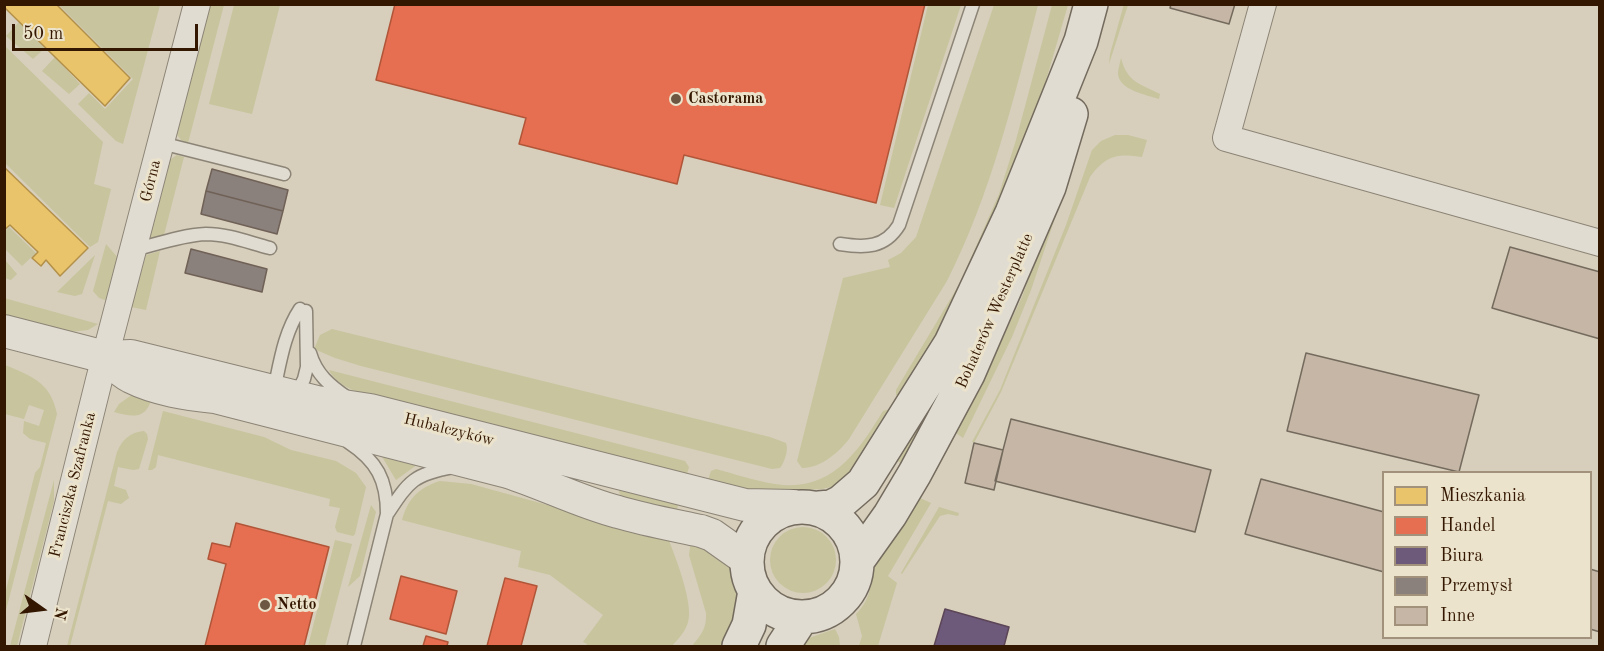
<!DOCTYPE html>
<html>
<head>
<meta charset="utf-8">
<style>
	body { margin:0 }
	#map { position:relative; width:1604px; height:651px; overflow:hidden; background:#d7cfbb; font-family:"Old Standard TT",serif }
	canvas { display:block }
	.frame { position:absolute; inset:0; border:6px solid #341701; pointer-events:none }
	.legend { position:absolute; left:1382px; top:471px; width:210px; height:168px; box-sizing:border-box; background:#ece3cc; border:2px solid #a2917b; margin:0; padding:8px 10px; list-style:none; font-size:18px; color:#341701 }
	.legend li { display:flex; align-items:center; gap:12px; height:30px }
	.legend b { width:30px; border:2px solid #a2917b }
	.north { position:absolute; left:12px; top:579px; width:60px; height:60px; -webkit-text-stroke:4px #ece3cc; paint-order:stroke; rotate:104deg; font-size:16px; font-weight:700; line-height:24px; text-align:center; color:#341701 }
	.north::after { content:''; display:block; margin:auto; width:21px; height:27px; background:#341701; clip-path:polygon(50% 0,100% 100%,50% 72%,0 100%) }
	.scale { position:absolute; left:12px; top:24px; width:186px; height:27px; box-sizing:border-box; border:3px solid #341701; border-top:0; padding-left:8px; font-size:18px; line-height:21px; white-space:nowrap; color:#341701; -webkit-text-stroke:4px #ece3cc; paint-order:stroke }
</style>
</head>
<body>
<div id="map">
<canvas width="1604" height="651"></canvas>
<div class="frame"></div>
<ul class="legend">
<li><b style="height:16px;background:#e9c46a"></b>Mieszkania</li>
<li><b style="height:16px;background:#e76f51"></b>Handel</li>
<li><b style="height:16px;background:#6d597a"></b>Biura</li>
<li><b style="height:16px;background:#8a817c"></b>Przemysł</li>
<li><b style="height:16px;background:#c5b6a5"></b>Inne</li>
</ul>
<div class="north">N</div>
<div class="scale">50 m</div>
</div>
<script>
const g = document.querySelector('canvas').getContext('2d');
g.lineJoin = 'round';
function paint(path, color) { g.fillStyle = color; g.fill(path, 'evenodd'); }
function strokePath(path, color, width, dash) { g.strokeStyle = color; g.lineWidth = width; g.lineCap = dash ? 'butt' : 'round'; g.setLineDash(dash || []); g.stroke(path); }
function write(font, color, halo, rows, align = 'center') {
  g.font = font + ' "Old Standard TT",serif'; g.lineWidth = 6; g.setLineDash([]); g.textBaseline = 'middle'; g.strokeStyle = halo; g.fillStyle = color; for (const [text, x, y, turn = 0] of rows) {
    g.save(); g.translate(x, y); g.rotate((+turn || 0) * Math.PI / 180); g.textAlign = isNaN(turn) ? turn : align; if (halo) g.strokeText(text, 0, 0); g.fillText(text, 0, 0); g.restore();
  }
}
paint(new Path2D(`
	M1124 4 1128 5 1109 64 1110 54Z
	M59 5H160L123 144 116 141 78 104 89 93 105 109 133 79Z
	M208 5H224L188 143 181 140 175 132Z
	M234 5H280L252 114 209 104Z
	M928 5H961L894 208 880 205Z
	M994 5H1038C1014 98 991 194 947 281L849 439C838 453 821 468 802 468L797 461 843 278 890 267 888 260 901 253 916 237Z
	M1052 5H1068L1042 94 1021 152 955 304 901 399 896 395V390L960 283 999 194 1016 140Z
	M19 22 45 48 33 59 6 36Z
	M4 45 103 142 94 184 111 189 98 242 90 247 5 163Z
	M55 57 80 84 69 94 42 71Z
	M1121 58C1127 82 1140 84 1160 94L1159 99C1147 95 1118 90 1118 73 1118 69 1120 63 1121 58Z
	M1083 134 1031 290 1012 337 963 438 956 433 983 380 1022 297 1080 135Z
	M1115 135H1128L1147 140 1142 157C1117 153 1105 156 1090 177L1001 392 974 443 972 442 1000 390 1066 225 1092 150 1101 141Z
	M177 155 184 157 164 235 149 239 168 161Z
	M9 227 36 253 22 266 5 249V231Z
	M106 244 119 259 108 301 99 298 93 291Z
	M160 251 146 310 131 307 146 255Z
	M95 255 82 294 75 296 57 292Z
	M5 260 17 274 11 280 5 278Z
	M4 298 98 324 88 330 70 332 5 315Z
	M332 329 770 437 786 443C789 450 784 463 780 468L772 469 361 366 335 358 314 349 320 335Z
	M5 365C32 376 51 383 57 414L5 614V594L35 473 40 467 46 443 30 439 23 433 24 421 39 426 44 410 29 405 24 419 5 414Z
	M329 370 685 461 689 467 687 474 361 393C349 390 333 380 329 370Z
	M133 394H153C147 419 136 418 114 412L119 404Z
	M890 409 894 411 860 466 835 486 822 489 755 492 708 480 711 471 716 469C735 474 755 481 775 484 831 493 858 452 883 411Z
	M163 411 264 437 291 450 336 461 356 473 366 487 355 534 353 536 337 532 335 527 340 508 329 506 330 499 158 455 156 467 152 470H148Z
	M918 427 923 431 905 466 896 460Z
	M144 431 147 434 148 439 139 469 133 470 118 467 114 486 126 490 129 498 121 504 108 501 70 646H67L117 452C122 440 130 432 144 431Z
	M381 455 418 464 396 480Z
	M54 480V501L17 646H10Z
	M440 481 471 484 668 538C675 556 694 604 688 622 686 631 678 639 672 646H586L587 644 583 642 603 615 550 575 518 567 521 551 402 520C408 499 418 488 440 481Z
	M621 488 679 500 677 510 621 497 619 492Z
	M920 498 931 503 888 576 897 583 878 646H859L862 636 856 614C872 599 870 582 876 563 880 549 903 517 912 503Z
	M371 505 376 512 360 576 348 587Z
	M939 507 959 513 958 516 948 514 940 516 902 574 901 573Z
	M770 560a33 33 0 1 1 66 0a33 33 0 1 1-66 0Z
	M335 540 352 544 325 646H308Z
	M691 541C701 545 713 549 721 556 747 580 742 620 723 646H692C701 635 707 628 706 613L689 555Z
	M835 629 839 637 840 646H802L806 639Z`), '#c7c49e');
const homes = new Path2D(`
	M4 4H56L130 78 105 106 4 7Z
	M4 167 88 248 60 276 46 260 41 266 32 258 38 252 10 225 4 230Z`);
paint(homes, '#e9c46a');
strokePath(homes, '#b3904a', 1.5);
const shops = new Path2D(`
	M395 4H925L876 203 684 155 677 184 519 144 526 118 376 80Z
	M236 523 329 547 304 646H205L226 564 208 559 212 543 230 547Z
	M401 576 457 591 446 634 390 619Z
	M505 578 537 586 521 646H487Z
	M426 636 448 642 447 646H423Z`);
paint(shops, '#e76f51');
strokePath(shops, '#b15539', 1.5);
const offices = new Path2D(`
	M945 609 1009 627 1004 646H934Z`);
paint(offices, '#6d597a');
strokePath(offices, '#5c4556', 1.5);
const industry = new Path2D(`
	M212 169 288 190 283 211 206 191Z
	M206 191 283 211 277 234 201 214Z
	M191 249 267 269 262 292 185 273Z`);
paint(industry, '#8a817c');
strokePath(industry, '#706157', 1.5);
const building = new Path2D(`
	M1171 4H1235L1229 24 1170 8Z
	M1510 247 1600 272V339L1492 308Z
	M1306 353 1479 395 1459 472 1287 431Z
	M1011 419 1211 470 1195 532 995 481Z
	M974 443 1003 450 994 490 965 483Z
	M1261 479 1384 512V572L1245 534Z
	M1590 569 1600 572V632L1590 629Z`);
paint(building, '#c5b6a5');
strokePath(building, '#746b5e', 1.5);
const service = new Path2D(`
	M161 143 284 174
	M840 244C865 248 885 248 899 225L973 4
	M134 250C157 244 182 235 206 234 228 234 250 243 270 248
	M310 353C316 374 330 386 348 398
	M274 390C280 363 284 333 300 309
	M296 395 304 379 307 367 306 311
	M348 442C377 461 387 480 387 514L354 646
	M388 513C409 481 414 474 453 467`);
const minor = new Path2D(`
	M1263 4 1226 138 1600 243
	M33 646 99 380 197 4`);
const tertiary = new Path2D(`
	M4 331 105 357 131 356 317 402 370 410 745 505 793 506
	M105 357C113 364 122 372 131 377 157 390 187 394 215 397L508 472C545 484 580 502 618 512 645 520 673 525 701 531L712 535 746 559`);
const secondary = new Path2D(`
	M747 562a55 55 0 1 1 110 0a55 55 0 1 1-110 0Z
	M819 508 831 507 841 502 863 483 951 343 1012 213 1081 41 1091 4
	M858 560 890 515 915 473 968 374 1049 187 1071 114
	M739 646 749 625 755 591
	M783 646 802 617`);
strokePath(service, '#8c8476', 15);
strokePath(minor, '#8c8476', 28);
strokePath(tertiary, '#8c8476', 34);
strokePath(secondary, '#746b5e', 36);
strokePath(service, '#e0dcd2', 12);
strokePath(minor, '#e0dcd2', 26);
strokePath(tertiary, '#e0dcd2', 32);
strokePath(secondary, '#e0dcd2', 33);
for (const [x, y, r, color] of [
	[676,99,6,"#6d5742"],
	[265,605,6,"#6d5742"]
]) { const dot = new Path2D(); dot.arc(x, y, r, 0, 2 * Math.PI); g.fillStyle = color; g.fill(dot); strokePath(dot, '#ece3cc', 2); }
write('bold 16px', '#341701', '#ece3cc', [
	["Castorama",688,99],
	["Netto",277,605]
], 'left');
write('16px', '#341701', '#ece3cc', [
	["Górna",151,181,-76],
	["Bohaterów Westerplatte",995,311,-66],
	["Hubalczyków",449,430,14],
	["Franciszka Szafranka",73,485,-76]
]);
</script>
</body>
</html>
